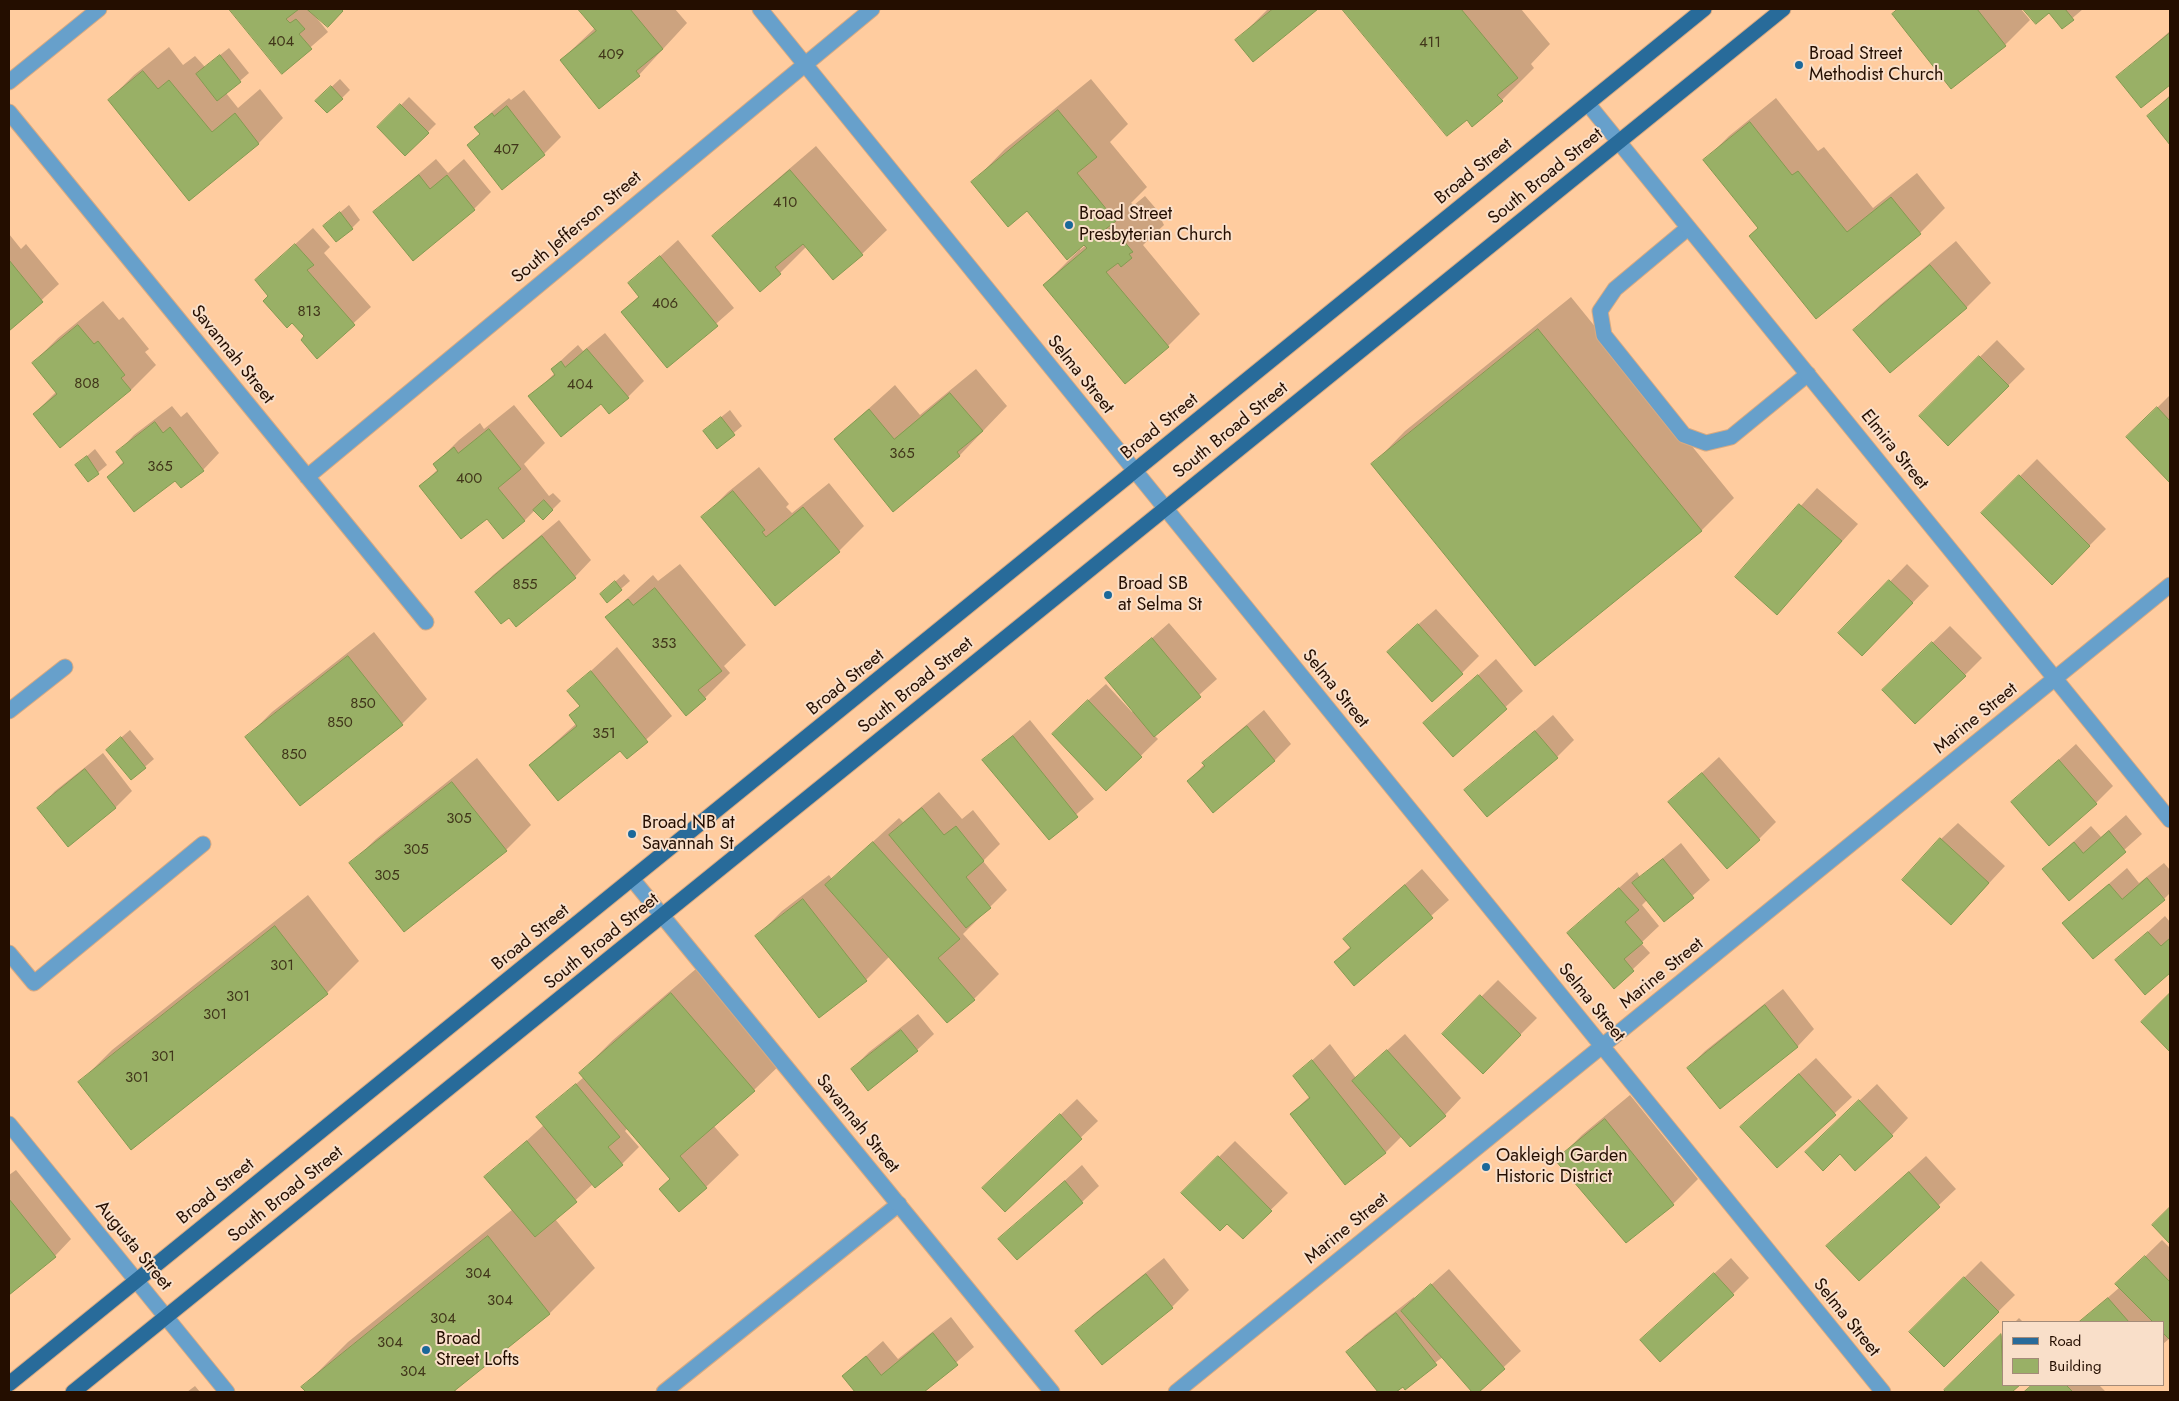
<!DOCTYPE html>
<html>
<head>
<meta charset="utf-8">
<style>
	body { margin:0 }
	#map { position:relative; width:2179px; height:1401px; overflow:hidden; background:#ffcc9f; font-family:Jost,sans-serif }
	canvas { display:block }
	.frame { position:absolute; inset:0; border:10px solid #240e00; pointer-events:none }
	.legend { position:absolute; left:2002px; top:1321px; width:162px; height:65px; box-sizing:border-box; background:#f9dfc9; border:1px solid #a48b79; margin:0; padding:6px 9px; list-style:none; font-size:15px; color:#240e00 }
	.legend li { display:flex; align-items:center; gap:10px; height:25px }
	.legend b { width:25px; border:1px solid #a48b79 }
</style>
</head>
<body>
<div id="map">
<canvas width="2179" height="1401"></canvas>
<div class="frame"></div>
<ul class="legend">
<li><b style="height:6px;background:#286b9a"></b>Road</li>
<li><b style="height:14px;background:#99b066"></b>Building</li>
</ul>
</div>
<script>
const g = document.querySelector('canvas').getContext('2d');
g.lineJoin = 'round';
function paint(path, color) { g.fillStyle = color; g.fill(path, 'evenodd'); }
function strokePath(path, color, width, dash) { g.strokeStyle = color; g.lineWidth = width; g.lineCap = dash ? 'butt' : 'round'; g.setLineDash(dash || []); g.stroke(path); }
function write(font, color, halo, rows, align = 'center') {
  g.font = font + ' Jost,sans-serif'; g.lineWidth = 4; g.setLineDash([]); g.textBaseline = 'middle'; g.strokeStyle = halo; g.fillStyle = color; for (const [text, x, y, turn = 0] of rows) {
    g.save(); g.translate(x, y); g.rotate((+turn || 0) * Math.PI / 180); g.textAlign = isNaN(turn) ? turn : align; if (halo) g.strokeText(text, 0, 0); g.fillText(text, 0, 0); g.restore();
  }
}
paint(new Path2D(`
	M231 9H344L336 17 315 16 328 32 282 72Z
	M579 9H675L687 23 639 75 561 60 595 28Z
	M1268 9H1316L1254 60 1237 40Z
	M1344 9H1521L1550 44 1531 64 1534 68 1502 100 1467 119 1447 134Z
	M1899 9H2021L2030 20 2005 45 1893 14Z
	M2025 9H2083L2062 27 2049 11 2036 22Z
	M2170 31V83L2141 107 2118 77Z
	M169 47 183 65 195 56 205 67 229 48 249 73 226 93 238 108 260 89 283 118 259 143 190 199 109 100 134 75Z
	M340 79 350 90 342 98 325 93Z
	M1091 79 1128 124 1110 142 1147 187 1131 203 1134 205 1145 196 1164 218 1162 221 1164 225 1143 245 1200 314 1168 346 1044 285 1079 250 1027 210 973 182 1005 149ZM1086 242V245L1080 250 1079 248Z
	M524 90 561 137 544 154 502 188 468 145 481 133 476 127 493 111 509 98 511 100Z
	M2170 95V143L2149 116Z
	M409 97 436 124 405 155 379 127Z
	M1776 98 1818 151 1824 147 1873 208 1917 173 1945 208 1920 233 1816 317 1759 228 1705 160 1729 136Z
	M816 146 887 230 862 254 807 246 780 273 714 236 739 212Z
	M436 159 448 173 464 159 491 192 474 209 374 212Z
	M349 205 360 220 352 228 324 226Z
	M313 228 330 247 324 253 371 307 317 357 305 336 256 280Z
	M9 234 21 249 26 244 59 284 9 330Z
	M678 240 734 308 668 366 622 312 640 295 630 283Z
	M1956 241 1991 283 1966 308 1855 330 1880 305Z
	M1571 297 1734 498 1702 530 1536 664 1373 464 1405 431Z
	M103 301 119 320 123 317 149 349 145 352 156 365 131 390 34 414 56 392 33 363 58 338Z
	M605 333 644 381 628 397 601 402 530 397 555 373 552 369 569 353 578 345 583 351Z
	M1997 340 2025 369 1948 445 1920 416Z
	M976 369 1007 406 960 455 893 510 835 439 895 385 920 415Z
	M2170 395V481L2128 437Z
	M514 405 545 443 524 464 549 496 553 493 561 501 543 519 535 510 524 521 487 517 421 486 438 469 434 465 459 440 480 423 484 429Z
	M172 406 181 417 187 412 219 453 203 470 175 479 108 477 124 461 118 452 134 435Z
	M730 410 742 426 717 447 704 431Z
	M95 449 107 465 89 480 77 465Z
	M2037 459 2106 529 2052 583 1983 513Z
	M759 467 789 504 786 507 792 513 829 483 864 526 839 551 775 604 703 517 728 492Z
	M1817 488 1858 524 1777 613 1736 577Z
	M559 520 591 560 575 577 509 616 476 592 493 575Z
	M680 564 746 645 724 666 730 673 705 698 607 617 653 575 658 581Z
	M1907 564 1929 586 1878 638 1840 633Z
	M624 574 630 581 607 601 610 586Z
	M1436 609 1479 656 1462 673 1405 636Z
	M1169 623 1217 679 1154 735 1158 739 1106 790 1070 717 1106 684 1132 712 1134 710 1107 678Z
	M1950 626 1982 658 1965 675 1901 673Z
	M374 632 427 699 402 724 247 737 272 712Z
	M617 647 672 716 627 757 620 749 530 765 577 723 570 715 581 705 569 691Z
	M1496 659 1523 691 1453 755 1425 723Z
	M1264 710 1291 744 1274 761 1189 781 1220 747Z
	M1553 715 1574 740 1557 757 1466 790Z
	M1030 720 1094 799 1049 838 984 760Z
	M130 730 154 759 132 778 116 742Z
	M2076 744 2113 786 2096 803 2012 802Z
	M103 753 132 791 115 808H39L55 791Z
	M1719 757 1776 822 1759 839 1670 802Z
	M477 758 531 825 506 850 351 863 376 839Z
	M939 792 962 819 973 810 1000 844 983 861 1007 890 963 934 999 974 974 999 890 956 866 980 757 936 782 911 829 875 832 879 899 818 903 822Z
	M2126 815 2142 834 2069 899 2043 869 2091 826 2101 837Z
	M1958 823 2005 866 1967 907 1941 839Z
	M1681 843 1710 880 1664 921 1647 900 1642 905 1659 926 1641 943 1650 953 1614 987 1568 933 1637 872 1640 877Z
	M2164 863 2170 870V893L2164 899 2064 923 2127 868 2139 883Z
	M1422 869 1449 900 1354 984 1335 962 1351 946 1344 939Z
	M308 895 359 961 327 993 79 1083 112 1050Z
	M2165 916 2170 922V972L2145 993 2117 960Z
	M704 962 787 1058 754 1090 713 1125 739 1155 706 1187 671 1178 628 1128 625 1131 639 1147 622 1164 593 1184 555 1219 595 1268 550 1313 455 1389 457 1392H307L303 1387 348 1342 513 1209 486 1177 544 1125 538 1117 584 1077 580 1073 613 1040Z
	M1498 980 1537 1018 1483 1072 1444 1034Z
	M1783 989 1814 1029 1798 1046 1720 1108 1688 1068 1705 1051Z
	M2170 994V1050L2143 1022Z
	M918 1014 934 1034 917 1050 852 1069 869 1052Z
	M1405 1034 1461 1098 1445 1115 1402 1136 1385 1153 1291 1114 1310 1096 1295 1076 1330 1044 1356 1078Z
	M1816 1058 1852 1097 1777 1167 1758 1111Z
	M1877 1084 1908 1118 1892 1135H1823Z
	M1630 1095 1698 1179 1673 1204 1598 1210 1557 1160 1582 1135Z
	M1077 1099 1098 1121 1005 1210 1000 1172Z
	M1235 1141 1288 1193 1243 1237 1227 1222 1183 1193Z
	M1926 1156 1956 1189 1859 1280 1845 1230Z
	M1082 1165 1099 1186 1082 1202 1000 1239Z
	M16 1170 71 1239 55 1256 9 1293V1175Z
	M2162 1240 2170 1248V1338L2163 1344V1322H2080L2120 1287 2117 1284Z
	M1164 1258 1189 1290 1172 1307 1102 1363 1077 1332 1093 1315Z
	M1731 1258 1749 1278 1733 1294 1642 1340Z
	M1981 1261 2015 1295 1944 1365 1910 1332Z
	M1449 1269 1521 1351 1477 1392H1474L1443 1357 1394 1392H1379L1348 1352 1365 1335 1414 1297 1415 1299Z
	M951 1317 974 1347 922 1392H857L843 1376 883 1341 898 1359Z
	M2019 1318 2023 1322H2015Z
	M2003 1334V1385H2018L2010 1392H1948L1946 1390Z
	M2033 1385H2099L2105 1391 2026 1392Z
	M195 1386 200 1392H187Z`), '#0003');
const building = new Path2D(`
	M229 9H299L286 19 290 23 296 19 305 29 299 34 312 49 282 74Z
	M307 9H341L343 11 328 27Z
	M578 9H630L663 49 636 71 640 76 599 109 560 60 596 31Z
	M1273 9H1318L1253 62 1235 40Z
	M1342 9H1461L1518 78 1497 95 1503 101 1472 127 1467 120 1447 136Z
	M1898 9H1977L2006 46 1951 89 1892 14Z
	M2023 9H2065L2074 20 2062 29 2049 13 2036 24Z
	M2170 33V85L2141 108 2116 77Z
	M220 55 241 82 217 101 196 74Z
	M143 71 158 89 169 80 212 132 235 113 259 144 189 201 108 100Z
	M331 86 343 99 327 113 315 101Z
	M2170 97V145L2147 116Z
	M400 104 429 133 405 156 377 127Z
	M507 106 545 155 502 190 467 145 480 134 474 127 492 113 494 116Z
	M1058 110 1097 157 1077 173 1116 221 1098 235 1100 237 1112 227 1133 252 1129 254 1132 258 1121 267 1118 263 1106 272 1169 347 1125 384 1043 285 1087 248 1084 245 1067 260 1027 211 1008 227 971 182Z
	M1750 122 1792 175 1798 171 1847 232 1891 197 1921 234 1816 319 1749 236 1758 228 1703 160Z
	M790 170 863 255 833 280 803 244 775 267 781 274 760 292 712 236Z
	M419 175 430 189 447 175 475 210 413 261 373 212Z
	M340 212 353 229 336 242 323 226Z
	M295 244 314 265 307 270 355 325 317 359 301 340 304 336 292 323 287 328 263 301 268 296 255 280Z
	M660 256 718 326 667 368 621 312 639 297 628 283Z
	M9 260 43 302 9 331Z
	M1930 265 1967 308 1890 373 1853 330Z
	M78 325 94 344 98 341 125 375 121 378 131 390 60 448 33 414 57 394 32 363Z
	M1538 329 1702 531 1535 666 1371 464Z
	M587 349 629 398 609 414 601 404 561 437 528 396 555 375 551 369 561 361 565 367Z
	M1979 356 2009 386 1948 446 1919 416Z
	M950 393 983 431 957 452 960 456 893 512 834 439 869 409 894 439Z
	M2157 407 2170 421V483L2126 437Z
	M721 417 735 435 717 449 703 431Z
	M155 422 163 433 170 427 204 471 181 488 175 481 134 512 107 477 124 463 116 452Z
	M489 429 521 469 498 488 525 521 503 539 487 519 461 539 419 486 438 471 433 464 454 447 458 453Z
	M87 456 99 474 88 482 75 465Z
	M2019 475 2090 546 2052 585 1981 513Z
	M733 491 765 530 762 532 766 537 803 507 840 552 775 606 701 517Z
	M544 500 553 510 543 520 533 510Z
	M1799 504 1842 541 1777 615 1735 577Z
	M542 536 576 578 516 627 509 618 501 624 475 592Z
	M1889 580 1913 603 1862 656 1838 633Z
	M615 581 622 590 607 603 600 594Z
	M655 588 722 671 698 690 706 699 686 716 605 617 628 599 633 605Z
	M1418 624 1463 674 1432 702 1387 652Z
	M1152 638 1201 697 1154 737 1105 678Z
	M1932 642 1966 676 1915 724 1882 690Z
	M348 656 403 725 300 806 245 737Z
	M591 671 648 742 627 759 620 751 558 801 529 765 577 726 569 715 580 706 567 691Z
	M1478 675 1507 709 1453 757 1423 723Z
	M1088 700 1142 757 1106 791 1052 734Z
	M1247 726 1275 761 1213 813 1187 781 1205 766 1202 763Z
	M1535 731 1558 758 1487 817 1464 790Z
	M1013 736 1078 817 1049 840 982 760Z
	M121 737 146 768 131 780 106 750Z
	M2059 760 2097 804 2049 846 2011 802Z
	M85 769 116 808 68 847 37 808Z
	M1702 773 1760 840 1727 869 1668 802Z
	M452 782 507 851 404 932 349 863Z
	M922 808 944 835 956 826 984 861 966 877 991 908 966 928 889 835Z
	M2109 831 2126 852 2069 901 2042 869 2074 842 2083 853Z
	M1940 838 1989 883 1951 925 1902 880Z
	M873 842 960 939 938 958 975 1000 947 1023 825 885Z
	M1663 859 1694 898 1664 922 1632 883Z
	M2147 878 2165 900 2093 959 2062 923 2109 884 2122 899Z
	M1405 885 1433 918 1354 986 1334 962 1351 948 1343 939Z
	M1619 888 1639 910 1625 922 1643 943 1624 959 1634 971 1614 989 1567 933Z
	M803 899 867 981 819 1018 755 936Z
	M275 926 328 994 131 1150 78 1082Z
	M2148 932 2161 946 2170 938V973L2145 995 2115 960Z
	M671 993 755 1091 680 1156 707 1188 679 1212 659 1189 670 1179 579 1073Z
	M2170 993V1052L2141 1022Z
	M1480 995 1521 1035 1483 1074 1442 1034Z
	M1765 1005 1798 1047 1720 1109 1687 1068Z
	M901 1030 918 1051 868 1091 851 1069Z
	M1387 1050 1446 1116 1410 1147 1352 1081Z
	M1312 1060 1386 1153 1345 1185 1290 1114 1310 1098 1293 1076Z
	M1799 1074 1836 1115 1777 1168 1740 1127Z
	M576 1084 620 1137 608 1147 623 1165 595 1188 536 1117Z
	M1859 1100 1893 1136 1855 1171 1840 1154 1823 1171 1805 1152Z
	M1060 1114 1082 1139 1005 1212 982 1188Z
	M1605 1119 1674 1205 1626 1243 1555 1160Z
	M527 1141 577 1202 535 1237 484 1177Z
	M1218 1156 1272 1211 1243 1239 1227 1224 1220 1231 1181 1193Z
	M1909 1172 1940 1207 1859 1281 1826 1246Z
	M1065 1181 1083 1203 1017 1260 998 1239Z
	M9 1199 56 1257 9 1295Z
	M2170 1207V1244L2152 1225Z
	M488 1236 550 1314 453 1392H306L301 1387Z
	M2145 1256 2170 1282V1340L2163 1333V1322H2153L2115 1284Z
	M1714 1273 1734 1295 1660 1362 1640 1340Z
	M1146 1274 1173 1308 1102 1365 1075 1331Z
	M1964 1277 1999 1312 1944 1367 1909 1332Z
	M1431 1284 1505 1369 1479 1392H1472L1401 1311Z
	M2108 1298 2129 1322H2079Z
	M1396 1313 1437 1365 1405 1390 1403 1387 1396 1392H1378L1346 1352Z
	M933 1333 958 1365 924 1392H855L842 1376 866 1356 881 1375Z
	M2001 1334 2003 1385H2020L2012 1392H1946L1944 1390Z
	M2032 1385H2066L2073 1392H2024Z`);
paint(building, '#99b066');
strokePath(building, '#849a50', 1);
const lane = new Path2D(`
	M1688 228 1615 289 1600 311 1604 335 1684 435 1706 443 1731 437 1808 374
	M9 711 65 667
	M9 953 34 983 203 844
	M664 1392 899 1204`);
const street = new Path2D(`
	M760 9 1883 1392
	M9 82 99 9
	M1588 104 2170 820
	M9 112 426 622
	M307 477 872 9
	M633 880 1052 1392
	M9 1124 227 1392
	M1176 1392 2170 585`);
const primary = new Path2D(`
	M9 1384 1704 9
	M73 1392 1783 9`);
strokePath(lane, '#d8aa82', 17);
strokePath(street, '#d8aa82', 17);
strokePath(primary, '#d8aa82', 17);
strokePath(lane, '#67a0cb', 15);
strokePath(street, '#67a0cb', 15);
strokePath(primary, '#286b9a', 15);
for (const [x, y, r, color] of [
	[1799,65,5,"#1a689a"],
	[1069,225,5,"#1a689a"],
	[1108,595,5,"#1a689a"],
	[632,834,5,"#1a689a"],
	[1486,1167,5,"#1a689a"],
	[426,1350,5,"#1a689a"]
]) { const dot = new Path2D(); dot.arc(x, y, r, 0, 2 * Math.PI); g.fillStyle = color; g.fill(dot); strokePath(dot, '#f9dfc9', 2); }
write('15px', '#41361a', null, [
	["404",281,42],
	["411",1430,43],
	["409",611,55],
	["407",506,150],
	["410",785,203],
	["406",665,304],
	["813",309,312],
	["808",87,384],
	["404",580,385],
	["365",902,454],
	["365",160,467],
	["400",469,479],
	["855",525,585],
	["353",664,644],
	["850",363,704],
	["850",340,723],
	["351",604,734],
	["850",294,755],
	["305",459,819],
	["305",416,850],
	["305",387,876],
	["301",282,966],
	["301",238,997],
	["301",215,1015],
	["301",163,1057],
	["301",137,1078],
	["304",478,1274],
	["304",500,1301],
	["304",443,1319],
	["304",390,1343],
	["304",413,1372]
]);
write('18px', '#240e00', '#f9dfc9', [
	["Broad Street",1809,55],
	["Methodist Church",1809,76],
	["Broad Street",1079,215],
	["Presbyterian Church",1079,236],
	["Broad SB",1118,585],
	["at Selma St",1118,606],
	["Broad NB at",642,824],
	["Savannah St",642,845],
	["Oakleigh Garden",1496,1157],
	["Historic District",1496,1178],
	["Broad",436,1340],
	["Street Lofts",436,1361]
], 'left');
write('18px', '#240e00', '#f9dfc9', [
	["Broad Street",1474,172,-39],
	["South Broad Street",1546,177,-39],
	["South Jefferson Street",577,228,-40],
	["Savannah Street",232,355,51],
	["Selma Street",1080,375,51],
	["Broad Street",1160,427,-39],
	["South Broad Street",1231,431,-39],
	["Elmira Street",1894,450,51],
	["Broad Street",846,683,-39],
	["South Broad Street",916,686,-39],
	["Selma Street",1335,689,51],
	["Marine Street",1976,719,-39],
	["Broad Street",531,938,-39],
	["South Broad Street",602,942,-39],
	["Marine Street",1662,974,-39],
	["Selma Street",1591,1003,51],
	["Savannah Street",857,1124,51],
	["Broad Street",216,1192,-39],
	["South Broad Street",286,1195,-39],
	["Marine Street",1347,1229,-39],
	["Augusta Street",133,1246,51],
	["Selma Street",1846,1318,51]
]);
</script>
</body>
</html>
